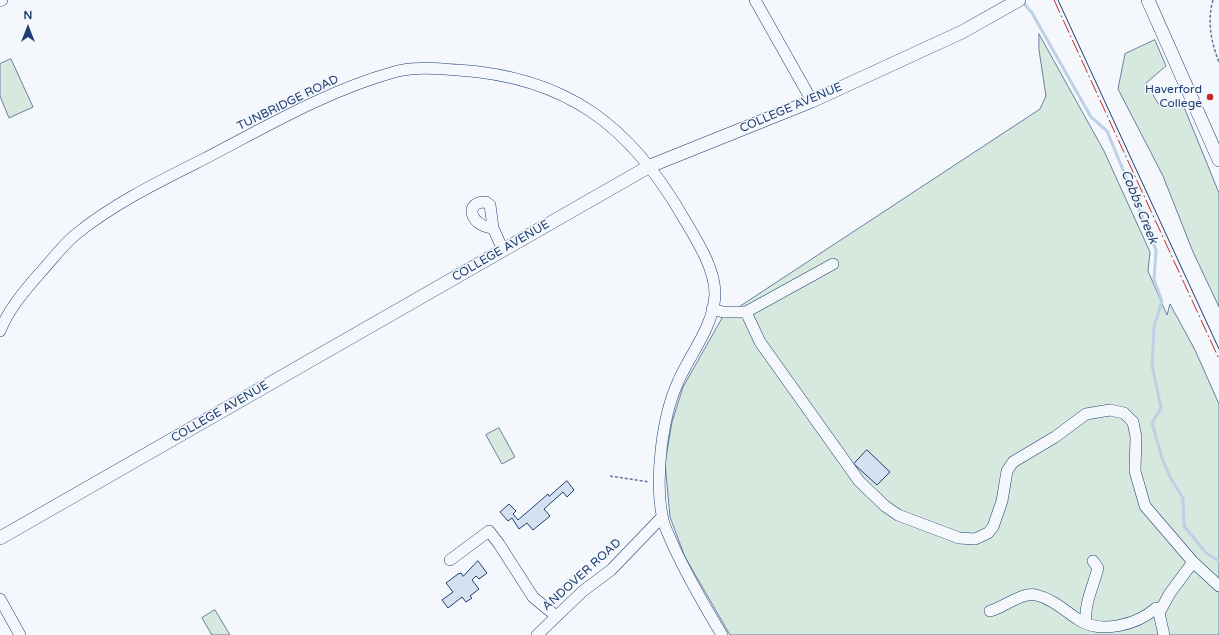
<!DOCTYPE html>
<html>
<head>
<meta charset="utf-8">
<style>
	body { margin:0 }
	#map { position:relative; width:1219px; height:635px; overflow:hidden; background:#f4f7fb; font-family:"Varela Round",sans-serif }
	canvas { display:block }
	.north { position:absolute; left:8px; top:8px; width:40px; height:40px; -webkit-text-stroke:3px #f4f7fb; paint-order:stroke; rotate:0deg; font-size:11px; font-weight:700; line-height:16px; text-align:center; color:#1d3f73 }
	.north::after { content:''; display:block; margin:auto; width:14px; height:18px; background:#1d3f73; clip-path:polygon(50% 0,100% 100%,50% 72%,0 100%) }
</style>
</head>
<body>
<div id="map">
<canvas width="1219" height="635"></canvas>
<div class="north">N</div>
</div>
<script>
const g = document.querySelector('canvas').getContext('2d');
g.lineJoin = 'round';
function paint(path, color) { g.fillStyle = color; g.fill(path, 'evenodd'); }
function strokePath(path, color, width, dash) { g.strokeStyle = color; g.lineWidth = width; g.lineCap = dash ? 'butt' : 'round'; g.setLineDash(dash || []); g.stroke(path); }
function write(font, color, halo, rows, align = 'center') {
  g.font = font + ' "Varela Round",sans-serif'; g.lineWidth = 3; g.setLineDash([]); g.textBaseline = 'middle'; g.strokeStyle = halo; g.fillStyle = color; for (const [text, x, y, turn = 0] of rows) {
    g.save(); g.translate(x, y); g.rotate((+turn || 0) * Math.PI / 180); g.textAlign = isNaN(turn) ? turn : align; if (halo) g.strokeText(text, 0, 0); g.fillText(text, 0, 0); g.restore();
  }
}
const green = new Path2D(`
	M1039 34 1104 151 1150 252 1148 271 1167 315 1170 304 1195 350 1219 404V635H730L685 557 670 517 665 463 672 422 683 387 722 318 1040 109 1046 96 1039 50Z
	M1155 40 1166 66 1146 83 1159 105 1184 107 1219 193V307L1193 252 1163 176 1118 89 1125 54Z
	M11 59 33 107 9 118 0 96V64Z
	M499 428 515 457 502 464 486 435Z
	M215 610 230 635H212L202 618Z`);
paint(green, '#d7e8df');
strokePath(green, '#687fa3', 1);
strokePath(new Path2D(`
	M1022 1 1032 13 1091 117 1107 131 1156 250 1154 280 1162 301 1154 327 1152 365 1161 408 1152 423 1162 458 1171 479 1183 498 1184 526 1206 553 1219 561`), '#bed0e5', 3);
const building = new Path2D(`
	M867 450 890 472 877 485 854 464Z
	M567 481 574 490 567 497 563 492 544 509 550 516 533 530 527 523 519 529 512 518 508 521 500 512 509 504 516 511 513 514 518 520 548 494 549 496Z
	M478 561 487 573 479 579 476 576 472 580 479 589 470 596 472 598 466 602 462 597 448 608 442 600 453 592 446 583 458 574 461 573 463 576Z`);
paint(building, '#d5e0f0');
strokePath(building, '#1d3f73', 1);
const minor = new Path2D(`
	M755 0 812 101
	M0 1 2 0
	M493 228C469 226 464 201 486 202L490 205 493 228 503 250
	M712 309 723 312H746L760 342 859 481 885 506 898 515 959 538 975 539 988 533 993 527 1002 501 1007 471 1013 462 1055 437 1086 414 1110 410 1124 413 1133 422 1136 437 1135 471 1145 506 1193 562 1219 586
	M746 312 833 264
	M0 331C8 310 25 290 40 273 51 261 62 246 75 235 113 204 158 182 202 160 264 128 326 91 394 72 414 66 438 69 458 70 566 77 630 125 683 217 696 239 715 268 715 294 714 326 690 354 678 382 662 417 655 477 662 515 663 525 669 535 673 545 687 576 704 605 722 635
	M450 560 489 531 499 544 533 597 556 616
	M0 599 20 635
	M990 611C1005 607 1021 592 1036 595 1053 599 1065 611 1079 620 1101 634 1137 625 1156 608L1159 613
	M1086 623C1084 604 1093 587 1098 568L1093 561
	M537 635 583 591 611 570 662 517
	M1164 635 1159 613 1170 593 1193 562`);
const major = new Path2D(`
	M1148 0 1219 160
	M0 538 650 166 812 101 962 32 1019 0`);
strokePath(minor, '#1d3f73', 12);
strokePath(major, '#1d3f73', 14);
strokePath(new Path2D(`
	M1213 0C1207 21 1211 42 1219 62
	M610 476 649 482`), '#5e769c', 1.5, [3, 2]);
strokePath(minor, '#f4f7fb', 11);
strokePath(major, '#f4f7fb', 13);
strokePath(new Path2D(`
	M1058 0 1219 349`), '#1d3f73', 1);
strokePath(new Path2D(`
	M1054 0 1219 359`), '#c62828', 1, [14, 3, 2, 3]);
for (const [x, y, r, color] of [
	[1210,97,4,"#c62828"]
]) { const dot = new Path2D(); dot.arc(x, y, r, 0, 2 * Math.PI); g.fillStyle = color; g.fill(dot); strokePath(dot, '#f4f7fb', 1.5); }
write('12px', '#1d3f73', '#f4f7fb', [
	["Haverford",1202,90],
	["College",1202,104]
], 'right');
write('12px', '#1d3f73', '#f4f7fb', [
	["TUNBRIDGE ROAD",288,103,-26],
	["COLLEGE AVENUE",791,108,-23],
	["COLLEGE AVENUE",501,251,-30],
	["COLLEGE AVENUE",220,412,-30],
	["ANDOVER ROAD",582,575,-42]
]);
write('italic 13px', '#1d3f73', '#f4f7fb', [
	["Cobbs Creek",1139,207,68]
]);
</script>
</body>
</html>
